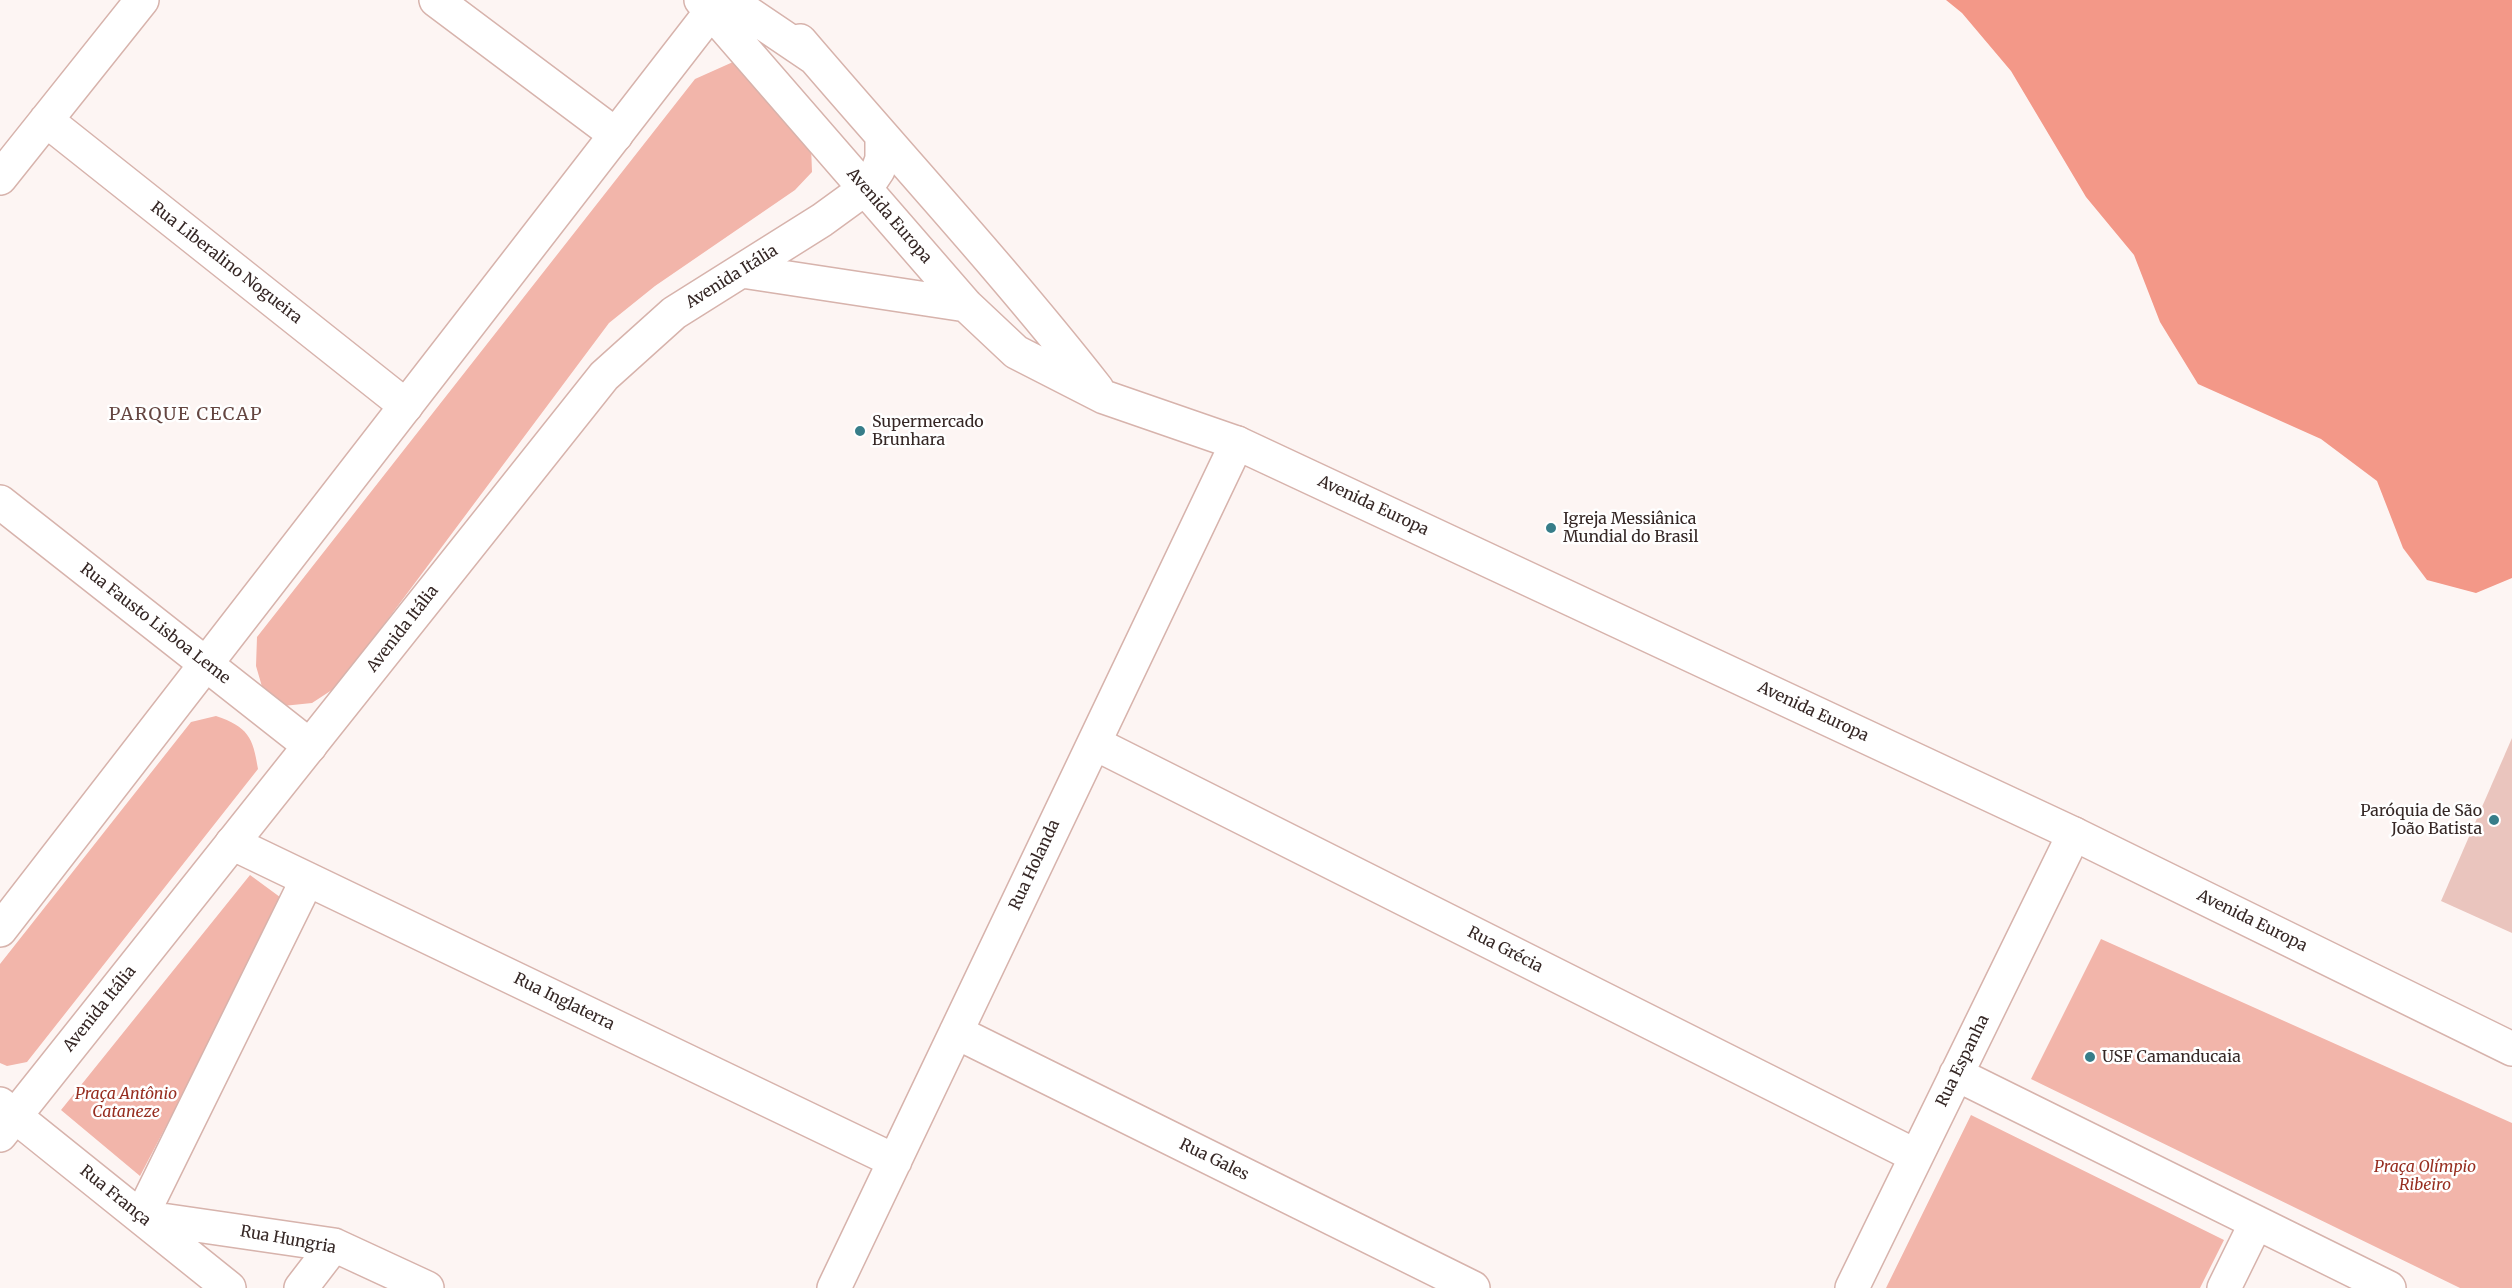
<!DOCTYPE html>
<html>
<head>
<meta charset="utf-8">
<style>
	body { margin:0 }
	canvas { display:block; background:#fdf5f3 }
</style>
</head>
<body>
<canvas width="2512" height="1288"></canvas>
<script>
const g = document.querySelector('canvas').getContext('2d');
g.lineJoin = 'round';
function paint(path, color) { g.fillStyle = color; g.fill(path, 'evenodd'); }
function strokePath(path, color, width, dash) { g.strokeStyle = color; g.lineWidth = width; g.lineCap = dash ? 'butt' : 'round'; g.setLineDash(dash || []); g.stroke(path); }
function write(font, color, halo, rows, align = 'center') {
  g.font = font + ' Merriweather,serif'; g.lineWidth = 5; g.setLineDash([]); g.textBaseline = 'middle'; g.strokeStyle = halo; g.fillStyle = color; for (const [text, x, y, turn = 0] of rows) {
    g.save(); g.translate(x, y); g.rotate((+turn || 0) * Math.PI / 180); g.textAlign = isNaN(turn) ? turn : align; if (halo) g.strokeText(text, 0, 0); g.fillText(text, 0, 0); g.restore();
  }
}
paint(new Path2D(`
	M733 62 747 72 811 145 812 172 795 190 655 286 609 323 338 686 312 703 283 706 263 690 256 666 257 637 695 79Z
	M216 716C248 727 253 737 258 769L27 1062 7 1066 0 1063V964L191 722Z
	M250 875 284 900 140 1176 61 1110Z
	M2101 939 2512 1123V1288H2460L2031 1079Z
	M1971 1115 2224 1240 2200 1288H1886Z`), '#f2b5aa');
paint(new Path2D(`
	M1946 0H2512V578L2476 593 2427 580 2403 548 2377 481 2321 439 2198 384 2160 322 2134 255 2086 197 2011 71 1962 13Z`), '#f39888');
paint(new Path2D(`
	M2512 738V933L2441 901Z`), '#eac5be');
const minor = new Path2D(`
	M436 0 616 135
	M46 120 406 406
	M0 178 142 0
	M0 502 310 746
	M1094 743 1916 1156
	M232 843 895 1161
	M307 880 141 1217 334 1245 427 1288
	M956 1032 1473 1288
	M1956 1074 2389 1288
	M0 1104 229 1288
	M301 1288 334 1245
	M834 1288 1237 443
	M1852 1288 2074 834
	M2224 1288 2256 1223`);
const tertiary = new Path2D(`
	M701 0 966 305 1016 352 1104 397 1237 443 2074 834 2512 1049
	M800 41C899 157 1003 269 1097 389
	M742 271 966 305
	M0 930 710 13 727 8 742 9 813 57
	M0 1135 604 376 674 313 822 220 866 188 878 170 882 159V139`);
strokePath(minor, '#d7b3ac', 36);
strokePath(tertiary, '#d7b3ac', 36);
strokePath(minor, '#fff', 33);
strokePath(tertiary, '#fff', 33);
for (const [x, y, r, color] of [
	[860,431,6,"#377d89"],
	[1551,528,6,"#377d89"],
	[2494,820,6,"#377d89"],
	[2090,1057,6,"#377d89"]
]) { const dot = new Path2D(); dot.arc(x, y, r, 0, 2 * Math.PI); g.fillStyle = color; g.fill(dot); strokePath(dot, '#fff', 2); }
write('16px', '#352725', '#fff', [
	["Avenida Europa",889,216,49],
	["Rua Liberalino Nogueira",226,263,38],
	["Avenida Itália",732,277,-32],
	["Avenida Europa",1373,506,25],
	["Rua Fausto Lisboa Leme",155,624,38],
	["Avenida Itália",403,629,-52],
	["Avenida Europa",1813,712,25],
	["Rua Holanda",1035,865,-65],
	["Avenida Europa",2252,921,26],
	["Rua Grécia",1505,950,27],
	["Rua Inglaterra",564,1002,26],
	["Avenida Itália",100,1009,-51],
	["Rua Espanha",1963,1061,-64],
	["Rua Gales",1214,1160,26],
	["Rua França",115,1196,39],
	["Rua Hungria",288,1240,10]
]);
write('16px', '#352725', '#fff', [
	["Supermercado",872,422],
	["Brunhara",872,440],
	["Igreja Messiânica",1563,519],
	["Mundial do Brasil",1563,537],
	["Paróquia de São",2482,811,"right"],
	["João Batista",2482,829,"right"],
	["USF Camanducaia",2102,1057]
], 'left');
write('italic 16px', '#972e20', '#fff', [
	["Praça Antônio",126,1094],
	["Cataneze",126,1112],
	["Praça Olímpio",2425,1167],
	["Ribeiro",2425,1185]
]);
g.letterSpacing = '1.5px';
write('18px', '#654641', '#fff', [
	["PARQUE CECAP",186,415]
]);
g.letterSpacing = '0px';
</script>
</body>
</html>
